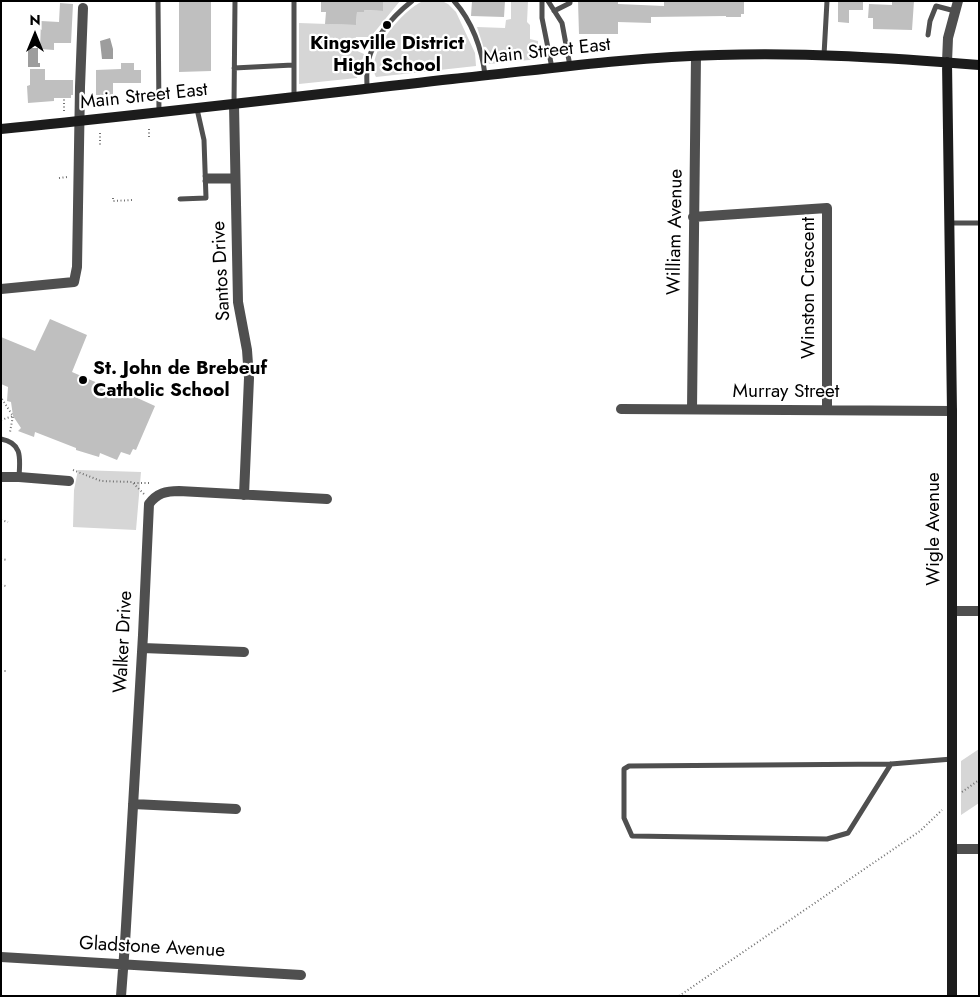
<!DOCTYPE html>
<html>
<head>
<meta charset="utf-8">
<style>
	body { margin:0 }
	#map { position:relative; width:980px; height:997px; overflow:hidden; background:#fff; font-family:Jost,sans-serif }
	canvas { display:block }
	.frame { position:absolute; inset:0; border:2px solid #000; pointer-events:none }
	.north { position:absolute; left:10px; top:10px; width:50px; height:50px; -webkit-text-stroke:4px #fff; paint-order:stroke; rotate:0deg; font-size:14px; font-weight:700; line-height:20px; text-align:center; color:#000 }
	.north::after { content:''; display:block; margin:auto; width:18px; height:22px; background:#000; clip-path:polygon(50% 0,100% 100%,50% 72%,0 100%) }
</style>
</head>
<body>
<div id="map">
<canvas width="980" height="997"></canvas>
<div class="frame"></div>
<div class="north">N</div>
</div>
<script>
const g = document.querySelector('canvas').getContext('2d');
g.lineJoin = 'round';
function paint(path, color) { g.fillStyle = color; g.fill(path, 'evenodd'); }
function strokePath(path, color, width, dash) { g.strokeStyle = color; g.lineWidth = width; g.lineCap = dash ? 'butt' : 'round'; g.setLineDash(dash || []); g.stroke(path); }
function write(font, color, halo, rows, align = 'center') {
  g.font = font + ' Jost,sans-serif'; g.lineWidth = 4.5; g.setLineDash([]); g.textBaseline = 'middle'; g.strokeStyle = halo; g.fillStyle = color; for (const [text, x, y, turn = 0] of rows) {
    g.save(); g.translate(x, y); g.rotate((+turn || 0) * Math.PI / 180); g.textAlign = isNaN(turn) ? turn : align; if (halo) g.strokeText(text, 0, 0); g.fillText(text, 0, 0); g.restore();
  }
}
paint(new Path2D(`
	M383 1H400L373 34 368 37H356L355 50 364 54 357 78 299 84V23L356 25 357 12H364V10L383 11Z
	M423 1H442L448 4 456 12 475 53 476 66 376 77C365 53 403 10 423 1Z
	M511 1H528L527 22 530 25V39L538 41V48L548 50 549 58 489 64 477 27 505 28 506 20 511 19Z
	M78 470 141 472 136 530 73 527 74 490Z
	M979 749V803L961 815V761Z`), '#d6d6d6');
paint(new Path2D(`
	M110 38 113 49V59H102L100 41Z
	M28 48H38V63H40V67H28Z`), '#9d9d9d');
paint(new Path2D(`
	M179 1H211V71L179 72Z
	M321 1H383V11L364 10V12H357L356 25 325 24 326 12H321Z
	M472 1H505L504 17 471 16Z
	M578 1H618V4L664 6V1H744V14H741V17H726V16L651 17V23L618 22V34H579Z
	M838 1H863V10H849V23L838 22Z
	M892 1H914L912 30 873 29V18H868L869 4 892 5Z
	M60 3 73 4 71 43H54V50L40 49 41 21 59 22Z
	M121 63H134V70H141V83H113V95H96V70L121 69Z
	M30 69H45V80H73V95H71V98H54V101L28 103 27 86 30 85Z
	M50 319 87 335 72 372 114 390 116 387 122 388 134 393 133 396 155 406 136 450 133 449 130 455 121 452 117 460 100 453 99 457 76 450V448L35 432 34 437 18 431 21 428 13 416 11 402 7 401 8 387 1 384V337L35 351Z`), '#bfbfbf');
strokePath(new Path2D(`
	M100 95V107
	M64 111V98
	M100 133V147
	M149 137V128
	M59 178 68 177
	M113 198V201L133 200
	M1 394V401
	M2 399 13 416 10 432
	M1 420 13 416
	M73 470 101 481 132 482 144 494
	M134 483H149
	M1 520 8 522
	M1 559 7 560
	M1 585 6 586
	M1 671H6
	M962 792 979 780
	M679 996 920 831 942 810`), '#717171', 2, [1, 2.5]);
strokePath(new Path2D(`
	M158 1 159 113
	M294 1V97
	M454 1C472 21 482 49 485 75
	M542 1V18L552 68
	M548 1 562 23 570 66
	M554 11 570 3V1
	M928 35 930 21 936 6 955 11
	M824 55 827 1
	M234 68 293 65
	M367 89C367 80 366 70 368 61 375 37 393 16 412 1
	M234 104 235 1
	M205 176H236
	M205 181H236
	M180 199 206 198 204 140 197 109
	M950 223H979
	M1 439C23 443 20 459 19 477
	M891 764 848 833 827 839 632 836 624 818V769L629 766 891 764 952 759`), '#4f4f4f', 5);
strokePath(new Path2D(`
	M947 62 948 38 958 1
	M234 105 238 302 247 350 249 378 244 495
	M693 217 827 208V410
	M1 289 74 282 77 267 80 87 83 8
	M621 409 952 411
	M692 409 696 56
	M1 477H19L69 481
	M952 611H979
	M143 648 244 652
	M133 804 236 809
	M952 849H979
	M1 957 301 975
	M121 996 125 943 143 635 149 504C157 493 166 491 179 491L327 499`), '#4f4f4f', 10);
strokePath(new Path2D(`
	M947 62 952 411V996
	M1 129C152 114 302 96 452 79 540 70 629 57 718 55 805 52 892 58 979 65`), '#1c1c1c', 10);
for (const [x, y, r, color] of [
	[387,25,5,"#000"],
	[83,380,5,"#000"]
]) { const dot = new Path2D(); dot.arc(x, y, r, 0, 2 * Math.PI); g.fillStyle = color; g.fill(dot); strokePath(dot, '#fff', 2); }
write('bold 19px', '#000', '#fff', [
	["Kingsville District",387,44],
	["High School",387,66],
	["St. John de Brebeuf",93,369,"left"],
	["Catholic School",93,391,"left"]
]);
write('19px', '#000', '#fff', [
	["Main Street East",547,52,-6],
	["Main Street East",144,97,-6],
	["William Avenue",676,232,-89],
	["Santos Drive",222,271,-93],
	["Winston Crescent",809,288,-90],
	["Murray Street",786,392],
	["Wigle Avenue",934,529,-90],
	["Walker Drive",124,642,-87],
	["Gladstone Avenue",152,948,3]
]);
</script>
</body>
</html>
